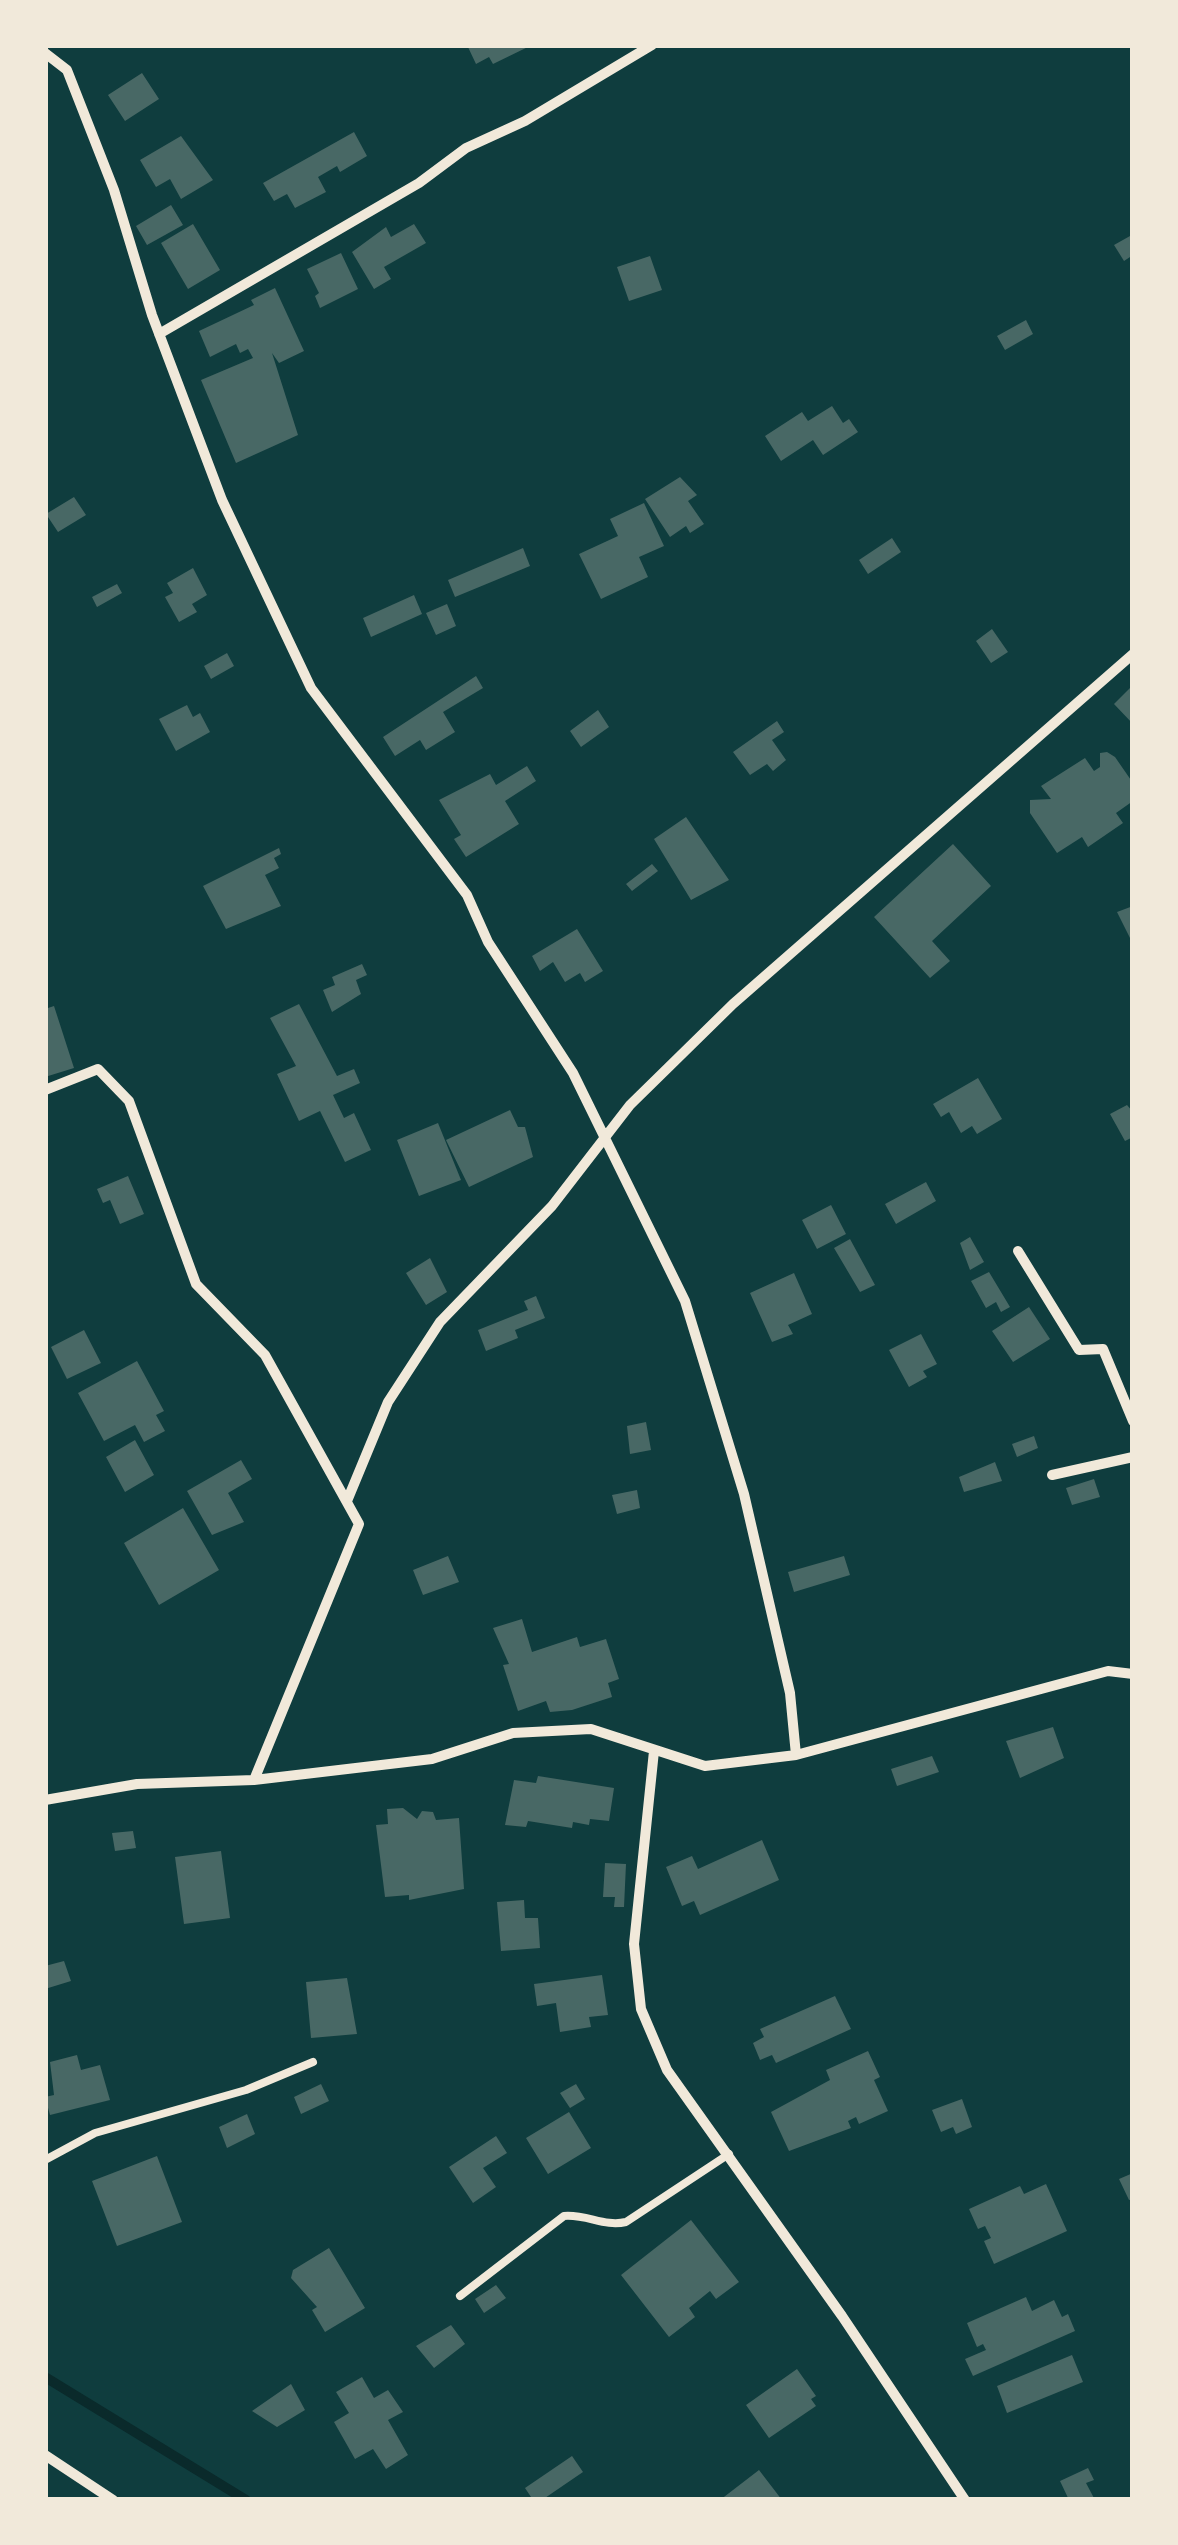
<!DOCTYPE html>
<html>
<head>
<meta charset="utf-8">
<style>
	body { margin:0 }
	#map { position:relative; width:1178px; height:2545px; overflow:hidden; background:#0f3d3e; font-family:"Sofia Sans Condensed",sans-serif }
	canvas { display:block }
	.frame { position:absolute; inset:0; border:48px solid #f1e9da; pointer-events:none }
</style>
</head>
<body>
<div id="map">
<canvas width="1178" height="2545"></canvas>
<div class="frame"></div>
</div>
<script>
const g = document.querySelector('canvas').getContext('2d');
g.lineJoin = 'round';
function strokePath(path, color, width, dash) { g.strokeStyle = color; g.lineWidth = width; g.lineCap = dash ? 'butt' : 'round'; g.setLineDash(dash || []); g.stroke(path); }
function paint(path, color) { g.fillStyle = color; g.fill(path, 'evenodd'); }
strokePath(new Path2D(`
	M45 2377 246 2500`), '#0a2a2b', 10);
paint(new Path2D(`
	M467 45H532L493 64 489 57 476 64Z
	M142 73 159 99 125 121 108 95Z
	M354 132 367 156 340 172 337 166 318 177 326 192 295 208 287 194 274 201 263 183Z
	M181 136 213 180 181 199 170 179 156 187 140 160Z
	M171 205 183 225 147 245 136 226Z
	M193 224 220 270 188 289 161 243Z
	M414 224 426 243 384 267 391 279 374 289 352 252 386 227 391 237Z
	M1130 236 1133 255 1124 261 1114 245Z
	M341 253 358 289 320 308 315 296 319 293 307 269Z
	M650 256 662 290 629 301 617 267Z
	M275 288 304 351 279 363 272 353 298 435 236 463 201 380 253 358 248 349 240 353 236 344 210 357 199 331 254 305 251 300Z
	M1026 320 1033 334 1005 350 997 336Z
	M832 406 843 423 849 419 858 432 823 455 813 440 781 461 765 436 802 412 808 421Z
	M680 477 697 495 688 501 704 524 690 533 686 526 670 537 645 499Z
	M74 497 86 515 58 532 46 514Z
	M644 503 664 546 639 557 648 577 601 599 579 554 618 536 610 519Z
	M892 538 901 552 868 574 859 560Z
	M523 548 530 566 455 597 448 580Z
	M193 568 207 595 192 604 197 612 179 622 165 597 173 593 167 583Z
	M117 584 122 593 97 607 92 597Z
	M414 595 422 614 371 637 363 618Z
	M447 604 456 626 436 635 426 613Z
	M992 629 1008 652 991 663 976 641Z
	M227 653 234 666 211 679 204 666Z
	M476 676 483 688 443 712 455 732 426 750 420 740 395 756 383 737Z
	M1133 685V724L1114 704Z
	M187 705 193 717 200 713 210 732 176 751 159 719Z
	M598 710 609 727 581 747 570 731Z
	M777 721 784 732 772 740 786 760 773 771 767 764 750 775 733 752Z
	M1107 752 1115 757 1133 783V801L1116 813 1123 823 1088 847 1082 837 1057 853 1030 813V800L1051 799 1041 786 1085 758 1094 771 1100 767V753Z
	M527 766 536 781 505 801 519 824 466 857 454 839 461 835 439 800 490 774 496 785Z
	M686 817 729 880 691 900 654 839Z
	M953 844 991 886 932 941 950 961 930 978 874 917Z
	M279 848 281 854 274 858 279 868 265 875 281 906 226 929 203 886Z
	M652 864 658 871 632 891 626 884Z
	M1133 906V936L1130 938 1117 912Z
	M577 929 603 971 585 982 580 973 565 982 553 962 540 971 532 956Z
	M362 964 367 975 356 980 361 994 332 1012 323 990 335 985 332 977Z
	M299 1004 337 1076 354 1069 360 1083 333 1095 344 1118 354 1113 371 1150 345 1162 320 1111 299 1121 277 1074 296 1066 270 1018Z
	M54 1006 74 1068 45 1077V1009Z
	M978 1078 1002 1119 977 1134 972 1126 961 1133 949 1112 941 1117 933 1104Z
	M1127 1105 1133 1112V1137L1125 1141 1110 1114Z
	M510 1110 518 1127H525L533 1157 469 1187 446 1140Z
	M438 1123 461 1180 419 1196 397 1140Z
	M128 1176 144 1214 120 1224 110 1200 103 1203 97 1189Z
	M926 1182 936 1201 896 1224 885 1204Z
	M831 1205 846 1234 817 1249 802 1220Z
	M970 1237 984 1262 970 1270 960 1243Z
	M850 1239 875 1285 860 1292 834 1248Z
	M430 1258 447 1292 426 1305 406 1273Z
	M989 1272 1010 1307 1001 1312 996 1302 986 1308 971 1281Z
	M794 1273 812 1314 788 1325 793 1334 772 1342 750 1293Z
	M536 1296 545 1318 515 1330 518 1338 486 1351 478 1330 528 1310 524 1301Z
	M1029 1307 1050 1339 1013 1362 992 1331Z
	M84 1330 101 1363 67 1379 51 1347Z
	M921 1334 937 1364 923 1371 927 1377 909 1387 889 1350Z
	M137 1361 164 1411 156 1415 165 1431 144 1442 135 1425 104 1441 78 1393Z
	M646 1422 651 1450 630 1454 627 1426Z
	M1034 1436 1038 1448 1017 1457 1012 1444Z
	M135 1440 154 1475 125 1492 106 1457Z
	M241 1460 252 1479 228 1493 244 1522 212 1535 187 1491Z
	M995 1462 1002 1481 964 1492 959 1477Z
	M1094 1479 1100 1497 1072 1505 1066 1488Z
	M637 1490 640 1508 617 1514 612 1495Z
	M183 1508 219 1570 159 1605 124 1543Z
	M448 1556 459 1582 423 1595 413 1570Z
	M844 1556 850 1575 794 1592 788 1572Z
	M522 1619 532 1652 577 1637 580 1647 606 1639 619 1679 608 1683 612 1697 572 1710 550 1712 546 1701 518 1711 503 1665 509 1664 493 1628Z
	M1053 1727 1064 1758 1020 1778 1006 1741Z
	M932 1756 939 1772 897 1786 891 1769Z
	M538 1776 614 1788 609 1821 590 1819 589 1825 573 1822 572 1828 528 1821 526 1827 505 1825 514 1780 536 1783Z
	M403 1808 417 1819 422 1811 433 1812 436 1820 459 1818 464 1889 409 1900V1895L385 1897 376 1825 388 1824 387 1809Z
	M133 1831 136 1848 115 1851 112 1833Z
	M762 1840 779 1880 700 1915 694 1901 682 1906 666 1867 692 1856 698 1869Z
	M221 1851 230 1918 184 1924 175 1857Z
	M605 1863 626 1864 624 1907H614L615 1897H603Z
	M524 1900 525 1918H538L540 1948 501 1951 497 1902Z
	M64 1961 71 1981 45 1989V1966Z
	M602 1975 608 2015 589 2017 591 2027 560 2032 556 2003 537 2006 534 1984Z
	M347 1978 357 2034 311 2038 306 1982Z
	M835 1996 851 2029 776 2063 772 2055 760 2060 753 2043 764 2037 760 2029Z
	M868 2051 880 2077 874 2080 888 2111 859 2124 856 2117 848 2121 851 2128 789 2151 771 2112 830 2080 826 2070Z
	M77 2055 81 2070 100 2065 110 2100 50 2115 45 2097 54 2095 50 2062Z
	M321 2084 329 2101 301 2114 294 2097Z
	M576 2084 585 2099 570 2108 560 2093Z
	M962 2099 972 2127 956 2134 953 2127 941 2132 932 2110Z
	M569 2112 591 2148 548 2174 526 2138Z
	M247 2114 255 2134 227 2148 219 2127Z
	M496 2136 507 2153 483 2168 496 2187 473 2203 449 2167Z
	M157 2156 182 2222 117 2246 92 2181Z
	M1133 2173V2199L1129 2200 1119 2179Z
	M1046 2184 1067 2231 994 2264 984 2241 991 2238 985 2226 978 2229 969 2209 1020 2186 1024 2194Z
	M691 2220 739 2282 716 2299 710 2291 689 2308 695 2317 669 2337 621 2275Z
	M329 2248 365 2308 325 2332 312 2310 317 2307 291 2278 293 2270Z
	M496 2285 506 2298 484 2313 475 2299Z
	M1026 2297 1032 2311 1054 2300 1062 2317 1068 2314 1075 2331 973 2376 965 2359 986 2350 983 2344 977 2347 967 2323Z
	M451 2325 465 2344 434 2368 416 2346Z
	M1072 2355 1083 2382 1007 2413 997 2386Z
	M797 2369 816 2396 811 2399 816 2406 769 2438 746 2405Z
	M362 2377 374 2398 388 2390 403 2412 388 2420 408 2455 386 2469 373 2449 355 2459 334 2422 349 2413 336 2392Z
	M291 2384 305 2410 277 2427 252 2411Z
	M572 2456 583 2472 542 2500H533L525 2488Z
	M1088 2468 1094 2480 1086 2483 1095 2500H1069L1060 2481Z
	M759 2470 782 2500H720Z`), '#486865');
strokePath(new Path2D(`
	M45 2160 95 2133 246 2090 313 2062
	M460 2296 564 2216C587 2214 604 2227 626 2222L729 2154`), '#f1e9da', 8);
strokePath(new Path2D(`
	M45 53 67 70 114 190 152 315 222 500 311 688 467 895 488 942 573 1073 685 1301 744 1494 790 1693 796 1755
	M159 334 419 183 466 148 525 121 652 45
	M45 1090 98 1069 129 1101 196 1284 265 1355 359 1524 254 1780 137 1784 45 1800
	M1018 1251 1079 1350 1103 1349 1133 1421
	M1052 1475 1133 1457
	M347 1501 388 1402 440 1322 552 1206 630 1105 733 1004 1133 654
	M654 1751 634 1944 641 2009 667 2070 842 2316 965 2500
	M254 1780 432 1759 513 1733 591 1729 705 1766 796 1755 1108 1671 1133 1674
	M45 2455 113 2500`), '#f1e9da', 10);
</script>
</body>
</html>
